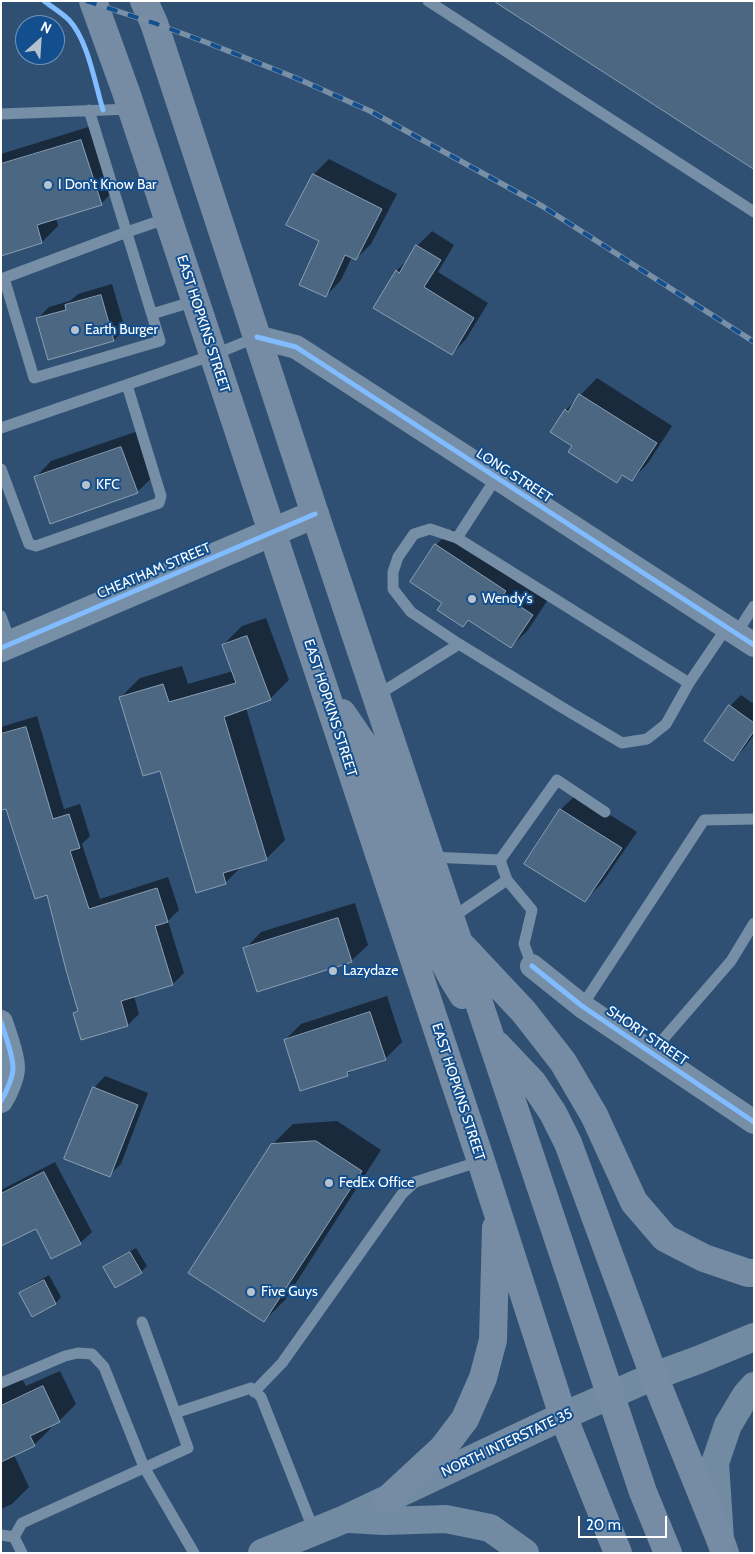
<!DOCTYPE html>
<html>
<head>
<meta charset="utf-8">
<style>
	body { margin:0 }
	#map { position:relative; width:755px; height:1554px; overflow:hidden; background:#2f5072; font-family:Cabin,sans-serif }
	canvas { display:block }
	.frame { position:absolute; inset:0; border:2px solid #fff; pointer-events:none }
	.north { position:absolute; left:15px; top:15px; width:50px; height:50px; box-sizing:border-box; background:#134f8e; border:1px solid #7195bb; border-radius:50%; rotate:26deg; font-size:14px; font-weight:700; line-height:20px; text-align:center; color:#fff }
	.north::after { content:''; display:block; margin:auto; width:18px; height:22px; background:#b6c2ce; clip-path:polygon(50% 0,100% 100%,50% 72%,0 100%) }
	.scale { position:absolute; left:578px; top:1516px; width:89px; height:22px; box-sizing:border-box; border:2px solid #fff; border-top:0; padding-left:6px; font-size:15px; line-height:18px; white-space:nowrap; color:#fff; -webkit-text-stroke:4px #134f8e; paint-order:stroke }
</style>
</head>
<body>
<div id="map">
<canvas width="755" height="1554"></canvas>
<div class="frame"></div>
<div class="north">N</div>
<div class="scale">20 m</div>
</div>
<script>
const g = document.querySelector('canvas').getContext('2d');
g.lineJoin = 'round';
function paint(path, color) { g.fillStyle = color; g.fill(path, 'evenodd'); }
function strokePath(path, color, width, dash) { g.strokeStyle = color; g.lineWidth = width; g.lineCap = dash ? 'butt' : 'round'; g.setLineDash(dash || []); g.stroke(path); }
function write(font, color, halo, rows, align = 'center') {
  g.font = font + ' Cabin,sans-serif'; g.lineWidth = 4; g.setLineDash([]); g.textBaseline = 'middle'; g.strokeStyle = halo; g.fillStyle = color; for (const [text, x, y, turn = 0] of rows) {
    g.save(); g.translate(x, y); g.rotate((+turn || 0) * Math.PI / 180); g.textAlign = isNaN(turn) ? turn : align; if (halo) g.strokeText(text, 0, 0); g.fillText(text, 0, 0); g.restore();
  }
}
paint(new Path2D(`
	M98 124 117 187 101 204 56 218 58 226 42 242 1 253V154Z
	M329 159 397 194 371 244 356 259 352 257 341 280 326 296 314 174Z
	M432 231 454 245 438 272 488 303 466 339 452 354 396 271 411 257 417 246Z
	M112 284 125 329 114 340 38 318 49 307 70 301 78 294Z
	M597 378 672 426 648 463 632 480 623 475 617 481 566 410Z
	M138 431 154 476 137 492 35 478 51 461Z
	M452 529 521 574 549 598 528 630 511 647 444 602 436 545Z
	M266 618 289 680 270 699 246 708 285 840 266 859 242 866 225 883 121 697 140 678 182 666 188 684 233 671 223 645 242 626Z
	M741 695 754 704V735L744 748 733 760 730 706Z
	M37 716 64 809 80 804 90 836 82 844 100 899 168 877 179 910 168 921 184 973 173 984 134 996 139 1014 128 1025 82 1038 74 1013 79 1008 48 893 1 797V727Z
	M577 794 637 832 601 884 585 900 560 810Z
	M355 903 368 945 351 961 245 949 261 932Z
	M387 996 402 1042 385 1059 353 1069 347 1075 285 1040 301 1024Z
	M105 1076 148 1093 121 1164 109 1175 94 1088Z
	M337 1121 381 1150 285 1300 264 1321 272 1145 293 1124Z
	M55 1162 92 1232 80 1243 36 1228 1 1245V1190Z
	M136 1248 147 1266 141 1272 105 1268 110 1262Z
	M49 1275 61 1297 56 1303 33 1316 20 1293 26 1288Z
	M60 1371 76 1404 59 1421 49 1425 51 1428 34 1445 14 1455 29 1487 12 1504 1 1509V1385L20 1375 26 1386Z`), '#0007');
const building = new Path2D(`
	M494 1H754V169Z
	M81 140 102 205 37 225 42 243 1 256V164Z
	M313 174 382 209 356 260 345 255 326 297 299 285 319 241 286 225Z
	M416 245 441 260 424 287 474 318 452 355 373 308 396 270 399 273Z
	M101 295 114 341 48 360 36 318 66 310 65 305Z
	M579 394 657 443 632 481 622 475 617 483 568 452 572 446 550 432 565 409 568 412Z
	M121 447 138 493 50 524 34 477Z
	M435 544 506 591 503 595 533 615 511 648 468 620 463 627 437 610 442 603 410 582Z
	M247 636 271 700 224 717 267 860 223 873 226 884 196 893 160 771 143 776 119 697 163 684 169 702 236 683 222 645Z
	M729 705 754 723V731L733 761 704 741Z
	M26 727 53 819 69 814 80 848 70 851 89 909 157 888 168 922 155 926 173 985 121 1001 128 1026 81 1040 73 1013 78 1011 66 970 47 895 35 899 6 809 1 810V734Z
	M560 809 622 848 585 902 524 864Z
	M338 918 352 962 257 992 243 948Z
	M370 1012 386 1060 347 1072 348 1076 300 1091 284 1040Z
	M93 1087 138 1105 110 1177 64 1159Z
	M316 1141 362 1171 264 1322 188 1273 271 1144Z
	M44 1172 81 1244 51 1259 36 1229 1 1246V1194Z
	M130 1252 142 1273 115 1288 103 1267Z
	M44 1280 56 1304 32 1317 19 1293Z
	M43 1386 60 1422 30 1436 35 1446 1 1462V1406Z`);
paint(building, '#4c6782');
strokePath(building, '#8b9fb4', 1);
strokePath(new Path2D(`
	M428 1 754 212
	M89 110C113 187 137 264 160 341L34 378 4 278 127 232 168 218
	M1 114 131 109
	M152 314 195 301
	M1 428 213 355 257 337
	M1 469 29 544 36 546 159 503 161 496 127 385
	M457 538 689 683
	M1 616 11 644
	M736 634 754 606
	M459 644 563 708 622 743 647 739 666 724 689 683 727 627
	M376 696 459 644 411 612 393 589V572L398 557 414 534 430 529 457 538 496 478
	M430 857 500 860 507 880 532 910 524 944 532 966
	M500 860 557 780 605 812
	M450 919 507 880
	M582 1006 704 820 754 819
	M652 1052 731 961 754 923
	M1 1383 65 1356 78 1353 92 1354 104 1367 144 1467 194 1553
	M254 1392 282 1363 402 1194 415 1182 481 1161
	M175 1413 251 1388 261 1397 314 1531
	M1 1535 14 1537 22 1553
	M14 1537 22 1523 188 1448 142 1322`), '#768ea6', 11);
strokePath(new Path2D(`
	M257 337 296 347 754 645
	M532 966 582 1006 754 1122
	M1 1022C5 1035 13 1054 13 1068 13 1077 6 1093 1 1101`), '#768ea6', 24);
strokePath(new Path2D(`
	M1 648 315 514`), '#768ea6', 28);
strokePath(new Path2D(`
	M349 1519 384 1521 446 1519 490 1528 525 1553
	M262 1553 345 1519 563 1416 654 1376 698 1360 754 1337
	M725 1553 720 1539 715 1463 728 1425 746 1395 754 1386`), '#728aa2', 28);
strokePath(new Path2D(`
	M93 1 126 92 481 1161 563 1416 618 1553
	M144 1 154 23 315 514 643 1492 668 1553
	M342 713 370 754 432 939 453 979 463 995
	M464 948 524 1012 563 1062 594 1115 634 1202 665 1238 704 1258 748 1273H754
	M497 1045 533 1083 553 1113 568 1143 654 1376 720 1539
	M388 1499 443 1448 465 1419 483 1378 493 1340 496 1228`), '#768ca5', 28);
const rail = new Path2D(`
	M86 1 154 23 208 43 296 78 370 111 542 206 754 342`);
strokePath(rail, '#798fa5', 5.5);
strokePath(rail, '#134f8e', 4, [11]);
strokePath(new Path2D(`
	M44 1C52 7 62 13 69 20 88 40 95 84 103 110
	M257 337 296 347 754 645
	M1 648 315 514
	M532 966 582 1006 754 1122
	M1 1022C5 1035 13 1054 13 1068 13 1077 6 1093 1 1101`), '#80bcff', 5);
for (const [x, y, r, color] of [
	[48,185,5,"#b6c2ce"],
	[75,330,5,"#b6c2ce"],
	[86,485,5,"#b6c2ce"],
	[472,599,5,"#b6c2ce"],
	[333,971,5,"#b6c2ce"],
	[329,1183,5,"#b6c2ce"],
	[251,1292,5,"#b6c2ce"]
]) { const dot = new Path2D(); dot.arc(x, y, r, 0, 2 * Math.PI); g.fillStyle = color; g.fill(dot); strokePath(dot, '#134f8e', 2); }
write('14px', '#fff', '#134f8e', [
	["I Don't Know Bar",58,185],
	["Earth Burger",85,330],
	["KFC",96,485],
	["Wendy's",482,599],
	["Lazydaze",343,971],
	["FedEx Office",339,1183],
	["Five Guys",261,1292]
], 'left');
write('14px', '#fff', '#134f8e', [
	["EAST HOPKINS STREET",203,324,72],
	["LONG STREET",514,476,33],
	["CHEATHAM STREET",154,571,-23],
	["EAST HOPKINS STREET",330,708,72],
	["SHORT STREET",647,1036,34],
	["EAST HOPKINS STREET",458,1092,72],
	["NORTH INTERSTATE 35",507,1443,-25]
]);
</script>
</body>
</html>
